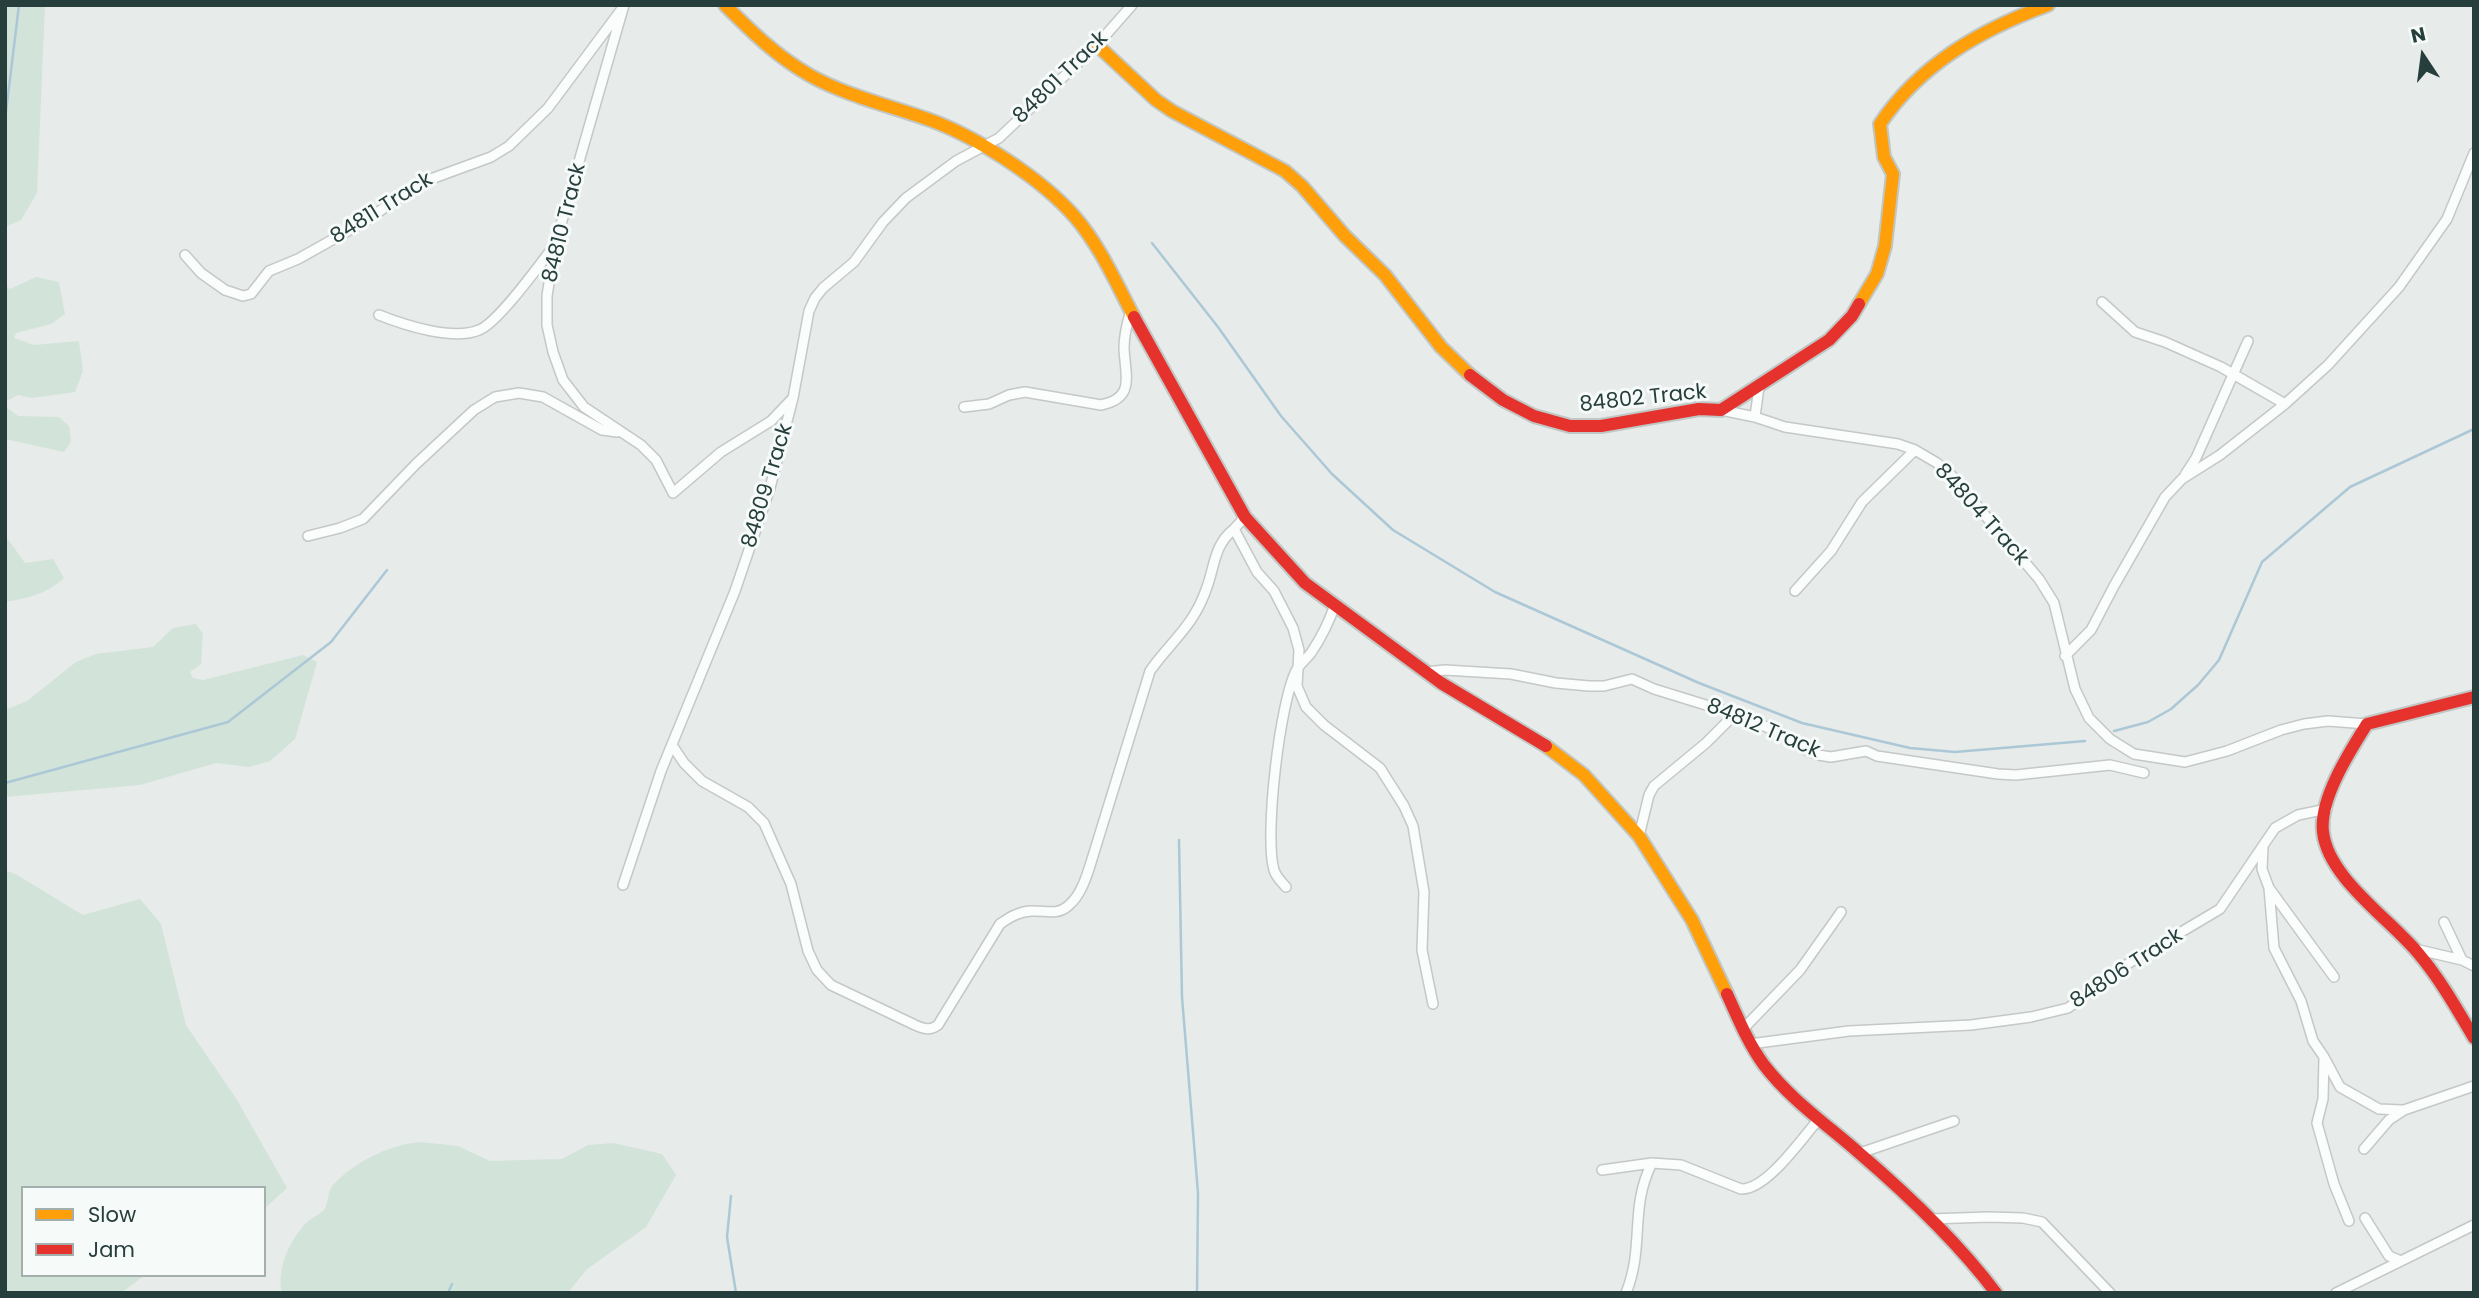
<!DOCTYPE html>
<html>
<head>
<meta charset="utf-8">
<style>
	body { margin:0 }
	#map { position:relative; width:2479px; height:1298px; overflow:hidden; background:#e7ebea; font-family:Poppins,sans-serif }
	canvas { display:block }
	.frame { position:absolute; inset:0; border:7px solid #263e3c; pointer-events:none }
	.legend { position:absolute; left:21px; top:1186px; width:245px; height:91px; box-sizing:border-box; background:#f6faf9; border:2px solid #a3afad; margin:0; padding:9px 12px; list-style:none; font-size:21px; color:#263e3c }
	.legend li { display:flex; align-items:center; gap:14px; height:35px }
	.legend b { width:35px; border:2px solid #a3afad }
	.north { position:absolute; left:2388px; top:21px; width:70px; height:70px; -webkit-text-stroke:5px #f6faf9; paint-order:stroke; rotate:347deg; font-size:19px; font-weight:700; line-height:28px; text-align:center; color:#263e3c }
	.north::after { content:''; display:block; margin:auto; width:24px; height:32px; background:#263e3c; clip-path:polygon(50% 0,100% 100%,50% 72%,0 100%) }
</style>
</head>
<body>
<div id="map">
<canvas width="2479" height="1298"></canvas>
<div class="frame"></div>
<ul class="legend">
<li><b style="height:9px;background:#ff9f0a"></b>Slow</li>
<li><b style="height:9px;background:#e5322d"></b>Jam</li>
</ul>
<div class="north">N</div>
</div>
<script>
const g = document.querySelector('canvas').getContext('2d');
g.lineJoin = 'round';
function paint(path, color) { g.fillStyle = color; g.fill(path, 'evenodd'); }
function strokePath(path, color, width, dash) { g.strokeStyle = color; g.lineWidth = width; g.lineCap = dash ? 'butt' : 'round'; g.setLineDash(dash || []); g.stroke(path); }
function write(font, color, halo, rows, align = 'center') {
  g.font = font + ' Poppins,sans-serif'; g.lineWidth = 6; g.setLineDash([]); g.textBaseline = 'middle'; g.strokeStyle = halo; g.fillStyle = color; for (const [text, x, y, turn = 0] of rows) {
    g.save(); g.translate(x, y); g.rotate((+turn || 0) * Math.PI / 180); g.textAlign = isNaN(turn) ? turn : align; if (halo) g.strokeText(text, 0, 0); g.fillText(text, 0, 0); g.restore();
  }
}
paint(new Path2D(`
	M5 5H45L37 193 21 220 5 227Z
	M36 277 59 282 65 314 51 324 16 333 14 338 34 345 79 341 83 371 75 392 32 398 18 395 5 402V285L10 289Z
	M5 406 18 416 59 417 69 426 71 442 64 452 5 439Z
	M8 539 25 563 53 559 64 578C47 594 28 598 5 602V540Z
	M196 624 203 634 201 664 190 672 193 678 203 680 303 655 317 662 295 739 270 761 249 767 216 763 140 785 5 797V710L27 701 76 662 96 654 153 647 173 628Z
	M5 870 17 875 83 915 140 899 161 924 186 1025 237 1100 287 1188 264 1209V1188H23V1275H145L121 1293H5Z
	M420 1142 458 1146 490 1161 562 1159 588 1145 613 1143 662 1154 676 1175 646 1227 586 1270 568 1293H282C276 1269 290 1240 306 1223 311 1218 319 1215 324 1210 329 1203 327 1191 333 1185 354 1162 389 1145 420 1142Z`), '#d2e3da');
strokePath(new Path2D(`
	M5 120 19 5
	M1152 243 1218 327 1281 416 1332 474 1393 530 1495 592 1699 683 1802 723 1910 748 1955 752 2085 741
	M2114 731 2148 722 2171 709 2198 685 2219 660 2262 562 2350 487 2474 429
	M5 783 228 722 331 642 387 570
	M1179 840 1182 997 1198 1193 1197 1293
	M731 1196 727 1237 736 1293
	M448 1293 452 1284`), '#acc8d6', 2.5);
const street = new Path2D(`
	M624 5 555 245 547 296V325L553 352 563 380 584 407 641 445 656 460 673 493 721 452 771 421 792 399
	M185 255 201 273 225 290 243 296 251 294 269 271 298 259 364 222 420 183 491 157 509 146 548 108 621 10
	M2102 302 2135 332 2165 342 2221 367 2285 404
	M379 315C404 325 453 341 479 330 498 323 540 264 554 246
	M964 407 989 404 1009 395 1025 392 1101 405C1136 398 1125 375 1124 348 1124 335 1127 323 1131 310
	M1721 410 1755 417 1785 427 1898 444 1915 450 1937 463 1951 475 2039 579 2054 603 2075 689 2089 718 2110 739 2134 754 2185 762 2227 751 2281 730 2304 724 2328 721 2367 724
	M1755 417 1759 387
	M2185 475 2196 458 2248 341
	M1245 517 1234 529 1257 572 1274 591 1293 628 1299 650 1297 686 1306 707 1324 725 1380 768 1404 806 1413 826 1424 892 1422 950 1433 1004
	M308 536 340 528 363 519 416 464 474 410 495 397 519 393 543 397 602 430 617 432
	M1795 591 1831 551 1862 502 1915 450
	M2065 656 2091 630 2114 586 2165 497 2182 479 2220 455 2285 404 2328 365 2399 287 2447 219 2474 153
	M1426 672 1445 670 1511 674 1556 683 1589 686H1604L1632 679 1654 689 1735 714 1781 733 1804 749 1818 755 1831 757 1866 751 1877 756 1998 774 2016 775 2110 765 2144 773
	M672 745 684 763 702 781 748 807 764 823 791 884 808 951 817 970 831 985 915 1025C924 1029 930 1031 938 1025L1000 924C1010 917 1018 912 1031 911 1044 910 1057 916 1068 906 1082 895 1088 872 1093 856L1150 671C1172 640 1194 626 1207 587 1215 565 1214 545 1234 529
	M1639 836 1649 795 1654 786 1706 743 1735 714
	M2263 848 2262 869 2269 888 2334 977
	M623 885 661 771 735 591 770 488 793 398 809 311 815 298 823 288 854 262 883 222 906 198 956 161 999 138 1097 45 1132 5
	M1286 887C1281 881 1276 877 1274 870 1264 836 1280 699 1297 669 1301 663 1307 658 1311 653 1321 638 1329 622 1335 605
	M2269 888 2274 948 2301 1001 2313 1041 2324 1057 2323 1099 2317 1123 2334 1184 2349 1221
	M2444 922 2462 960
	M2415 949 2462 960 2474 966
	M1744 1028 1800 970 1841 912
	M1750 1044 1849 1031 1971 1025 2031 1017 2068 1008 2129 963 2220 909 2275 828 2298 815 2327 809
	M2324 1057 2340 1087 2379 1109 2402 1110
	M2364 1149 2389 1120 2404 1110 2474 1086
	M1860 1153 1954 1121
	M1602 1170 1652 1163 1681 1165 1741 1189C1767 1190 1802 1138 1819 1119
	M2365 1218 2389 1256 2401 1261
	M1930 1219 1988 1217 2023 1218 2042 1222 2110 1293
	M1626 1293C1645 1246 1629 1208 1652 1163
	M2336 1293 2474 1225`);
const slow = new Path2D(`
	M725 5C751 31 777 57 811 76 847 96 891 106 930 120 977 137 1042 179 1075 217 1100 246 1116 283 1134 317
	M1097 45 1156 100 1172 111 1285 171 1302 186 1345 236 1385 275 1441 347 1470 375
	M1859 304 1877 274 1885 246 1893 174 1884 157 1880 124C1920 64 1982 29 2048 5
	M1546 746 1584 775 1639 836 1692 920 1727 994`);
const jam = new Path2D(`
	M1134 317 1245 517 1305 583 1441 683 1546 746
	M1470 375 1503 400 1534 416 1570 426H1601L1699 409 1721 410 1829 340 1852 316 1859 304
	M2474 697 2367 724C2350 751 2319 799 2323 832 2328 878 2390 919 2418 953 2440 979 2457 1009 2474 1038
	M1727 994C1738 1018 1748 1043 1764 1065 1790 1099 1826 1124 1858 1152 1907 1194 1957 1241 1996 1293`);
strokePath(street, '#c4c8c7', 12);
strokePath(slow, '#c1c7c5', 16);
strokePath(jam, '#c1c7c5', 16);
strokePath(street, '#fbfcfc', 9);
strokePath(slow, '#ff9f0a', 12);
strokePath(jam, '#e5322d', 12);
write('21px', '#263e3c', '#f6faf9', [
	["84801 Track",1061,78,-44],
	["84811 Track",382,209,-32],
	["84810 Track",565,223,-76],
	["84802 Track",1643,399,-6],
	["84809 Track",768,486,-73],
	["84804 Track",1981,515,48],
	["84812 Track",1763,729,23],
	["84806 Track",2127,969,-33]
]);
</script>
</body>
</html>
